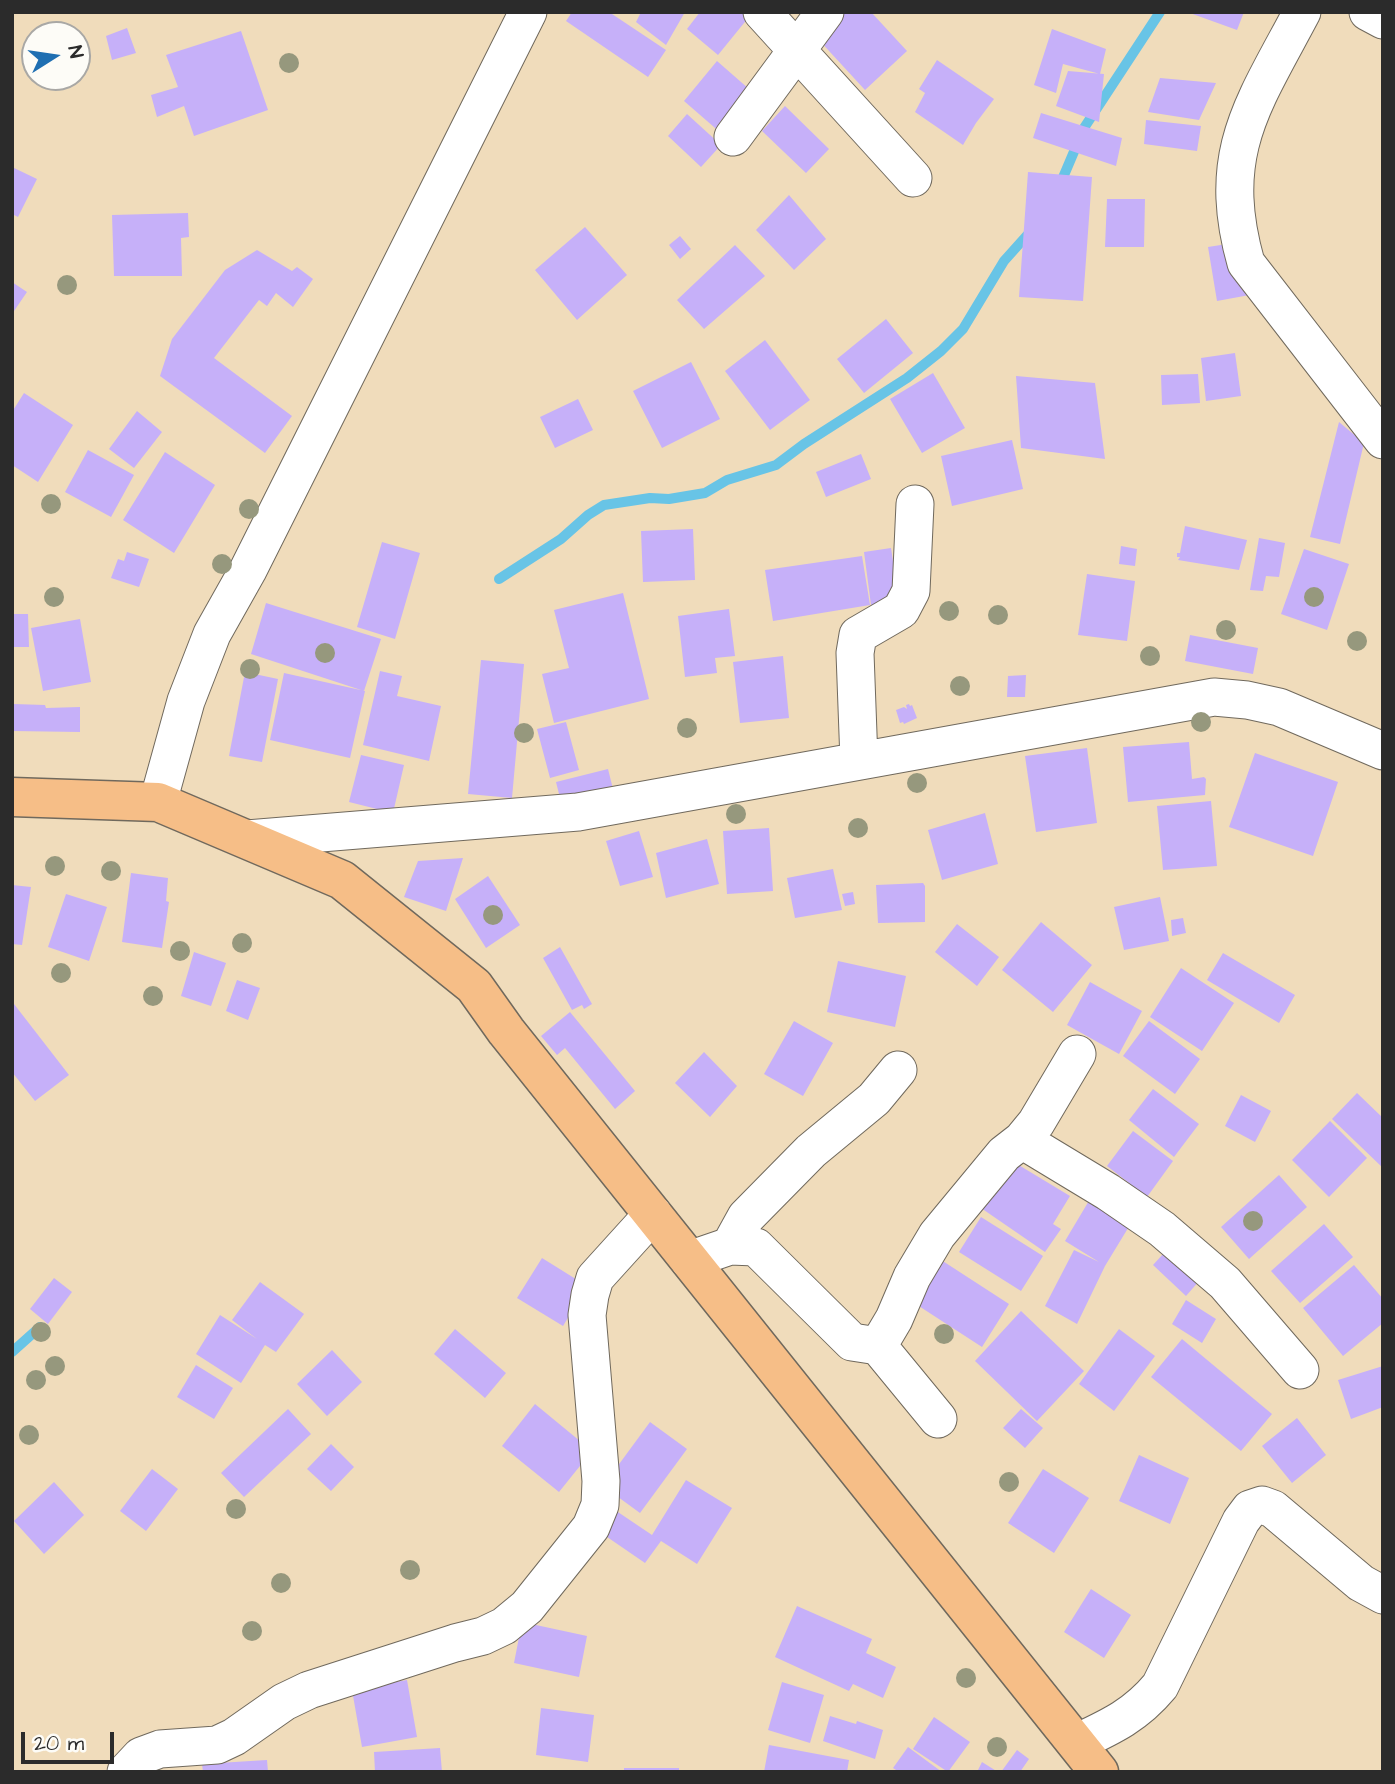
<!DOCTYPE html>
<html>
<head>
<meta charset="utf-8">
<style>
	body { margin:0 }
	#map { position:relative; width:1395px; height:1784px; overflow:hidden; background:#f0dcbb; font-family:"Architects Daughter",sans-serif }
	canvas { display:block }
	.frame { position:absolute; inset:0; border:14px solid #2b2b2b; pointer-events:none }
	.north { position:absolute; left:21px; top:21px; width:70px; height:70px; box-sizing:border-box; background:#fdfcf7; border:2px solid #a9a8a5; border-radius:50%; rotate:78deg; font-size:19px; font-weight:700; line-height:28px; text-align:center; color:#2b2b2b }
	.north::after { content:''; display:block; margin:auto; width:24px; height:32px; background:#1f6fb2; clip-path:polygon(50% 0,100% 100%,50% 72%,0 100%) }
	.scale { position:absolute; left:21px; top:1732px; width:93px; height:32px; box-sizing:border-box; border:4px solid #2b2b2b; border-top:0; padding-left:9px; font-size:21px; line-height:24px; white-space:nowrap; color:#2b2b2b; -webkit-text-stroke:5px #fdfcf7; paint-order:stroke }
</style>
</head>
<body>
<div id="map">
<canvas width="1395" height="1784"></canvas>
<div class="frame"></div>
<div class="north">N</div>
<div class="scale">20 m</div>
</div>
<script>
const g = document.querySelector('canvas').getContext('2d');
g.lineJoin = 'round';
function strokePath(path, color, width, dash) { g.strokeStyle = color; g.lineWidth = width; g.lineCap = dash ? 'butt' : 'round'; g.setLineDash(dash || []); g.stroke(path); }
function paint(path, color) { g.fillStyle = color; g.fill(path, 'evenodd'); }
strokePath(new Path2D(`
	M1059 187 1084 128 1160 12
	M499 579 561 539 588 515 604 505 650 498 669 499 705 493 727 480 776 465 804 444 907 378 941 351 963 329 1004 261 1030 232
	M12 1352 40 1327`), '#68c4e6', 10);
paint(new Path2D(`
	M572 12H609L666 50 648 77 566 21Z
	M641 12H685L666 45 636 22Z
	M700 12H753L718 55 687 29Z
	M846 12H871L907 51 865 90 818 39Z
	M1187 12H1244L1237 30Z
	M127 28 136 53 112 60 106 36Z
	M1052 29 1106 49 1100 74 1063 64 1056 93 1034 85Z
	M241 31 268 110 194 136 184 106 157 117 151 95 178 87 166 55Z
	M937 60 994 99 976 123 963 145 915 112 925 93 919 89Z
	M717 61 749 89 724 117 731 123 722 134 684 101Z
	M1068 71 1104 74 1099 122 1056 106Z
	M1160 78 1216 83 1199 120 1148 112Z
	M785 106 829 149 806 173 762 131Z
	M1041 113 1122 138 1116 166 1033 138Z
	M687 114 721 145 701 167 668 136Z
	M1146 120 1201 126 1197 151 1144 144Z
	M12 167 37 179 18 217 12 214Z
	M1028 172 1092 177 1083 301 1019 297Z
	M789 195 826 239 794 270 756 230Z
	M1107 199H1145L1144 247H1105Z
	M188 213 189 237 181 238 182 276H114L112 215Z
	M585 227 627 275 577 320 535 270Z
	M680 236 691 249 680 259 669 245Z
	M1246 241 1255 294 1217 301 1208 247Z
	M735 245 765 276 704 329 677 300Z
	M257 250 292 271 297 267 313 279 293 307 276 293 267 306 259 300 214 358 292 416 265 453 160 376 172 339 225 270Z
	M12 282 27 292 12 314Z
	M886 319 913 353 864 393 837 359Z
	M765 340 810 400 770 430 725 371Z
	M1235 353 1241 396 1206 401 1201 358Z
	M691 362 720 419 662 448 633 391Z
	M933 373 965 428 922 453 890 399Z
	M1198 374 1200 403 1162 405 1161 375Z
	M1016 376 1095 383 1105 459 1021 448Z
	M24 393 73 425 38 482 12 465V412Z
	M578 399 593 430 555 448 540 417Z
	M137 411 162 432 134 468 109 449Z
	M1339 422 1364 443 1340 544 1310 537Z
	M1012 440 1023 489 952 506 941 456Z
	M88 450 134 475 111 517 65 492Z
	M165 452 215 485 174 553 123 520Z
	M861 454 871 479 826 497 816 472Z
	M1185 526 1247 540 1239 570 1178 560 1180 557H1177V553H1180Z
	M693 529 695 580 643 582 641 531Z
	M1259 538 1285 543 1279 577 1266 576 1263 591 1250 590Z
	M382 542 420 553 395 639 357 627Z
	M1121 546 1137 549 1135 566 1119 564Z
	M891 548 899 601 871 605 864 552Z
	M1304 549 1349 564 1327 630 1281 614Z
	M127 552 149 559 139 587 111 578 118 559 124 561Z
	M862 556 870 605 773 621 765 570Z
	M1087 574 1135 581 1127 641 1078 635Z
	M623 593 649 699 554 723 542 674 569 668 554 610Z
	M266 603 381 639 364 691 251 654Z
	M729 609 735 656 715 658 717 673 685 677 678 616Z
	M12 614H28L29 647H12Z
	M80 619 91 682 43 691 31 628Z
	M1190 635 1258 648 1253 674 1185 661Z
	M783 656 789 718 740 723 733 662Z
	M481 660 524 664 512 798 468 794Z
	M380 671 402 676 397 696 441 706 429 761 363 745Z
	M245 672 278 679 262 762 229 756Z
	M284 673 365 691 350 758 270 740Z
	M1026 675 1025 697H1007L1008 676Z
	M13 704 45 705 46 708 80 707V732L12 731Z
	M909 704 910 706 912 705 917 718 904 724 903 722 900 723 896 710 904 707 907 709 906 705Z
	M566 722 579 770 550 778 537 729Z
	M1189 742 1192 779 1204 777 1206 779 1205 795 1128 802 1123 747Z
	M1087 748 1097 823 1036 832 1025 756Z
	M1255 753 1338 782 1313 856 1229 827Z
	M361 755 404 765 393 813 349 802Z
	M608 769 614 793 562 806 556 782Z
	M1211 801 1217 866 1163 870 1157 806Z
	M985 813 998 864 942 880 928 830Z
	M769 828 773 891 727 894 723 831Z
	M639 831 653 877 620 886 606 841Z
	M707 839 719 884 666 898 656 853Z
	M463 858 446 911 404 897 418 861Z
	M833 869 842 910 795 918 787 878Z
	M131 873 168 878 166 901 169 902 162 948 122 942Z
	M488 876 520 925 486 948 455 899Z
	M923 883 925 886V922L878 923 876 885Z
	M12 885 31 887 22 945 12 944Z
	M853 892 855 904 845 906 842 894Z
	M66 894 107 907 89 961 48 947Z
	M1160 897 1169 941 1124 950 1114 907Z
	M1183 918 1186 933 1172 936 1171 920Z
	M1041 922 1092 965 1053 1012 1002 970Z
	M957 924 999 957 977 986 935 952Z
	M560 947 592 1004 584 1009 582 1005 572 1010 543 958Z
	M194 952 226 963 211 1006 181 996Z
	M1223 953 1295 995 1279 1023 1207 980Z
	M838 961 906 976 895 1027 827 1012Z
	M1181 968 1234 1003 1202 1051 1150 1017Z
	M237 980 260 988 248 1020 226 1011Z
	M1090 982 1142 1011 1119 1054 1067 1025Z
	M14 1004 69 1075 35 1101 12 1072V1006Z
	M570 1012 635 1091 615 1109 565 1048 557 1055 541 1036Z
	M794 1021 833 1043 803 1096 764 1074Z
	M1149 1021 1200 1059 1175 1094 1123 1056Z
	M704 1052 737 1086 710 1117 675 1083Z
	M1153 1089 1199 1124 1174 1157 1129 1120Z
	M1357 1093 1383 1118V1168L1332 1119Z
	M1241 1095 1271 1111 1255 1142 1225 1126Z
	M1330 1121 1367 1158 1329 1197 1292 1160Z
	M1133 1131 1173 1161 1147 1197 1107 1166Z
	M1012 1161 1070 1196 1053 1224 1061 1229 1045 1252 981 1208Z
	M1279 1175 1307 1207 1249 1259 1221 1227Z
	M1096 1189 1136 1215 1105 1266 1077 1324 1045 1306 1074 1250 1099 1262 1065 1241Z
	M981 1217 1043 1256 1021 1291 959 1252Z
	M1324 1224 1353 1257 1300 1303 1271 1271Z
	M1174 1242 1207 1272 1186 1296 1153 1265Z
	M935 1256 1009 1304 982 1347 908 1299Z
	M542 1258 587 1286 563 1326 517 1298Z
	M1354 1265 1383 1299V1323L1343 1356 1303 1308Z
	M54 1278 72 1292 48 1324 30 1309Z
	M260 1282 304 1314 276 1352 265 1345 241 1383 196 1354 220 1315 257 1339 232 1320Z
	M1186 1300 1216 1319 1202 1343 1172 1324Z
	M1021 1311 1084 1371 1037 1421 975 1361Z
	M455 1329 506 1373 485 1398 434 1354Z
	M1119 1329 1155 1356 1114 1411 1079 1384Z
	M1182 1339 1272 1414 1241 1451 1151 1377Z
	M332 1350 362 1382 327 1416 297 1384Z
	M196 1365 233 1388 214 1419 177 1397Z
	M1383 1366V1407L1351 1419 1338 1380Z
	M535 1404 592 1451 559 1492 502 1446Z
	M288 1409 311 1434 244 1497 221 1473Z
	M1021 1409 1043 1428 1025 1448 1003 1428Z
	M1297 1418 1326 1455 1292 1483 1262 1446Z
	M650 1422 687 1449 640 1513 603 1486Z
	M331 1444 354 1467 331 1491 307 1469Z
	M1139 1455 1189 1478 1170 1524 1119 1501Z
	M152 1469 178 1489 146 1531 120 1511Z
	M1043 1469 1089 1498 1054 1553 1008 1523Z
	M686 1480 732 1508 697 1564 661 1541 645 1563 594 1528 609 1506 652 1535Z
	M54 1482 84 1515 44 1554 14 1521Z
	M1091 1589 1131 1615 1104 1658 1064 1632Z
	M797 1606 872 1639 866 1653 896 1667 883 1698 853 1684 849 1691 775 1657Z
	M522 1622 587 1636 579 1677 514 1663Z
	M407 1680 417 1737 362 1747 352 1690Z
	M782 1682 824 1695 810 1743 768 1730Z
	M541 1708 594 1715 588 1762 536 1755Z
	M830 1716 856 1724 857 1721 883 1730 875 1759 823 1741Z
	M934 1717 970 1742 948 1772 913 1749Z
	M769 1745 849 1760 847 1772H764Z
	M908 1747 942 1772H899L893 1768Z
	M440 1748 442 1772H375L374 1752Z
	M1017 1750 1029 1759 1020 1772H1001Z
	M267 1760 268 1772H203L202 1764Z
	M982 1762 998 1772H977Z
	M624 1768H679V1772H624Z`), '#c6b0f9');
const minor = new Path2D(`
	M762 12 913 178
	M1302 12C1253 105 1215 153 1246 263L1383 440
	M1368 12 1383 20
	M733 137 825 12
	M859 761 855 653 858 635 901 610 911 591 915 504
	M158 802 186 701 212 634 248 570 528 12
	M247 839 578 812 1214 697 1247 700 1279 707 1383 751
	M1022 1140 1108 1192 1162 1229 1225 1283 1300 1370
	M730 1246 746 1217 811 1151 874 1099 898 1070
	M689 1260 730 1246 756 1247 852 1342 878 1346 894 1319 912 1277 937 1235 1004 1154 1022 1140 1036 1123 1077 1054
	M878 1346 938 1419
	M1076 1743C1110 1727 1135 1716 1160 1686L1241 1521 1250 1509 1262 1505 1273 1509 1361 1583 1383 1595
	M126 1772 141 1756 160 1749 217 1745 234 1737 284 1702 309 1690 455 1643 483 1636 504 1626 527 1607 591 1527 600 1505 601 1481 587 1315 590 1295 595 1278 653 1214`);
const major = new Path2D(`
	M12 797 158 802 342 880 474 986 506 1031 1099 1772`);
strokePath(minor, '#70695d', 39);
strokePath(major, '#70695d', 41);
strokePath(minor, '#fff', 37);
strokePath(major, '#f6be87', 38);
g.fillStyle = '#96987d';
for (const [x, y] of [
	[289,63],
	[67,285],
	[51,504],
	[249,509],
	[222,564],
	[54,597],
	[1314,597],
	[949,611],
	[998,615],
	[1226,630],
	[1357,641],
	[325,653],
	[1150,656],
	[250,669],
	[960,686],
	[1201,722],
	[687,728],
	[524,733],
	[917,783],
	[736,814],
	[858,828],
	[55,866],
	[111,871],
	[493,915],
	[242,943],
	[180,951],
	[61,973],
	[153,996],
	[1253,1221],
	[41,1332],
	[944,1334],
	[55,1366],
	[36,1380],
	[29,1435],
	[1009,1482],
	[236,1509],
	[410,1570],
	[281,1583],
	[252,1631],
	[966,1678],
	[997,1747]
]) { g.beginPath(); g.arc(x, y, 10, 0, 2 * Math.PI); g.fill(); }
</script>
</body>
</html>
